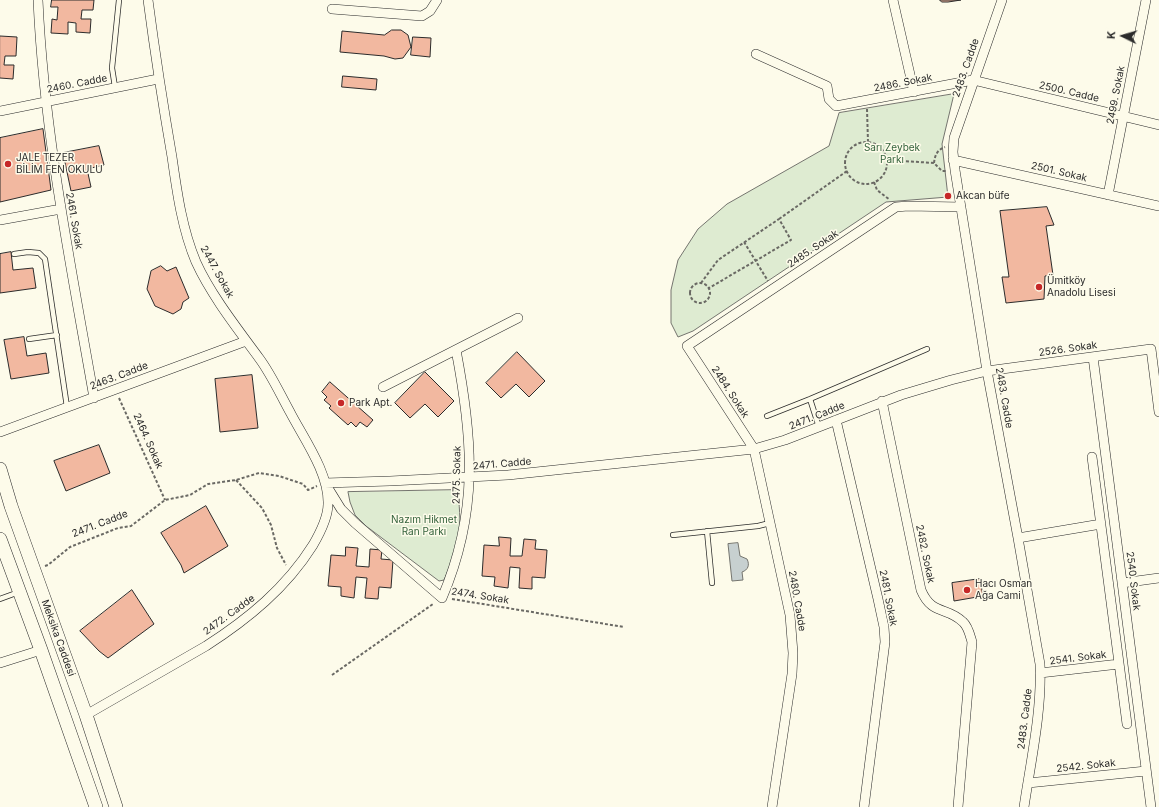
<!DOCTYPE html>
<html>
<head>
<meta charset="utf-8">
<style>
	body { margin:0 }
	#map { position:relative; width:1159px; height:807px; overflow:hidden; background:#fdfbea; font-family:Inter,sans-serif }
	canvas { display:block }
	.north { position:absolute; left:1103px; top:16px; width:40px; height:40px; -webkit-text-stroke:3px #fdfbea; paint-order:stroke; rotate:275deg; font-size:11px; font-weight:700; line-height:16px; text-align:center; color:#2b2b2b }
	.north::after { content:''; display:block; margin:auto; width:14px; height:18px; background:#2b2b2b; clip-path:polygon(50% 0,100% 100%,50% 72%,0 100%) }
</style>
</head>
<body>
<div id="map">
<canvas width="1159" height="807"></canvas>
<div class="north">K</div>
</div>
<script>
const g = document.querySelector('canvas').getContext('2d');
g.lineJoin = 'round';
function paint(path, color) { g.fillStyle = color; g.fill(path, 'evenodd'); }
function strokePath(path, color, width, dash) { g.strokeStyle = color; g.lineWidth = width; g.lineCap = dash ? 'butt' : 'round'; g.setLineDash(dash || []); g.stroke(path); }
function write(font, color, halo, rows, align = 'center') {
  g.font = font + ' Inter,sans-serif'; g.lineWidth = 3; g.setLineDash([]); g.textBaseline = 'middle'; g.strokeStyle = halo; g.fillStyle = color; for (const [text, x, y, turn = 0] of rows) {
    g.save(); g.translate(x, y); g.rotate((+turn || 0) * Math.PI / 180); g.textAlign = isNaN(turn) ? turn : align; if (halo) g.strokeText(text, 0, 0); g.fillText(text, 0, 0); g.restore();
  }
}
const green = new Path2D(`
	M954 94 942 144 948 197 886 202 693 331 678 337 671 323V290L678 260 698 229 727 204 829 146 839 113Z
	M458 490C459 505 461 520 459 535 456 550 450 567 444 580L439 581 366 526 355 515 350 502 348 492Z`);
paint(green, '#deebd1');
strokePath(green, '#74746e', 1);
const water = new Path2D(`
	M738 543 740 556 747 559C750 565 748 570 742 572L743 580 732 581 728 544Z`);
paint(water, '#c7d0d0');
strokePath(water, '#74746e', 1);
const building = new Path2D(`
	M52 0H94L93 10H82L81 19H91L90 33 76 32V23L68 22V34L51 33 52 19 57 20 58 7H51Z
	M940 0H961L948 2H942Z
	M392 30H401L408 35 411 47 403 58 395 59 384 56 340 52 342 31 384 35Z
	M0 36 17 37 16 56H5L4 65H14L13 79 0 78Z
	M413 37 431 38 430 57 411 55Z
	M343 76 377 79 376 90 342 87Z
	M43 129 51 190 0 202V138Z
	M99 146 104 165 87 169 91 187 71 191 63 153Z
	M1047 207 1054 225 1046 226 1053 275 1045 276 1044 299 1006 303 1002 277H1009L1000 211Z
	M11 252 13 270 33 268 36 288 0 293V254Z
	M161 266 167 271 176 267 189 298 183 302 181 309 173 314 155 306 147 289 151 271Z
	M24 337 27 356 46 353 49 373 11 379 4 340Z
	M517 352 545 381 529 397 516 384 501 398 486 383Z
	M425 372 454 401 438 417 425 404 410 418 395 403Z
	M252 375 258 428 220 432 215 379Z
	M330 382 373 420 367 427 360 422 356 427 351 422 348 425 329 408 331 406 324 400 327 397 322 392Z
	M99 445 110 473 66 491 54 461Z
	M206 506 228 546 184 573 181 565 161 533Z
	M499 537 511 538 510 556H522L524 539 536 540 535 549 547 550 545 578 532 577V589L519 588 520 568 510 567 508 588 494 586 495 577 482 576 484 545 499 546Z
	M346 547 358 548 356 566 369 567 370 549 382 550 381 559 393 560 391 588 379 587 378 599 365 598 367 578 356 577 354 598 341 596V587L328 586 331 555 345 556Z
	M980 579 983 596 954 601 952 583Z
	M132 590 154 624 108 658 99 651 80 631Z`);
paint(building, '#f2b8a0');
strokePath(building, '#2b2b2b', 1);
const service = new Path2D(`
	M115 87 112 68 119 0
	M14 254 28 252 39 253 45 259 67 407
	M29 339 57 335
	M810 399 819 427
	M767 416 810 399 927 349
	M707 531 712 583
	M673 535 758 526 770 523
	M0 599 19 592`);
const minor = new Path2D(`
	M38 0C44 134 71 266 94 398
	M893 0 914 92
	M1002 0 954 138 953 152 955 170 987 371 1018 538 1040 664C1042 711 1031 760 1024 807
	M332 9 422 16 430 11 437 0
	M756 54 827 86 829 99 836 106 973 80 1159 125
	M0 111 158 79
	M953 160 1159 206
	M1108 195 1146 0
	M0 220 61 209
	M1093 357 1151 807
	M383 387 518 318
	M882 401 921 590C932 616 947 606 963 622 968 626 970 635 972 642L958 807
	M836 420 878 599 884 627 885 642 864 807
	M0 432 246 341
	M1092 457 1127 724
	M325 483 390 481 508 475 754 449 785 440 901 395 951 380 987 371 1151 349 1159 412
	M328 488 341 509 355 523 442 598C479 512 473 439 456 350
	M1018 538 1101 524
	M1122 583 1159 578
	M0 663 41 650
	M1040 673 1119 664
	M86 715 206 646C248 619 286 588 313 545 320 533 328 518 328 504 329 473 304 439 290 412 280 394 271 374 259 358 237 328 211 295 196 262 182 229 177 192 172 157 163 105 155 53 148 0
	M1028 783 1146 771
	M772 807 792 674 793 653 790 615 754 449 687 346 896 207 908 206 961 207`);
const secondary = new Path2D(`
	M0 469 11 506 86 715 116 807
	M0 539 41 650 96 807`);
strokePath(service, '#2b2b2b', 6);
strokePath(minor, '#2b2b2b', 10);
strokePath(secondary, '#2b2b2b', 14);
strokePath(new Path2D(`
	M867 109 868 142
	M845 163a21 21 0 1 1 42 0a21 21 0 1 1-42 0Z
	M886 160 934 163 942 171H947
	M934 163C935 155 937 150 945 147
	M874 182 877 190 890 200
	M779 219 847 171
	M744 242 768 281
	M701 283 718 260 779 219 791 240 709 288
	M690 293a10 10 0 1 1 20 0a10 10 0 1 1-20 0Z
	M119 398 165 500
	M236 480 262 508 271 525 277 548 286 565
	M45 566 48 565 70 547 118 528 131 526 165 500 190 495 208 484 236 480 259 473 279 476 303 484 308 490 317 486
	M452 599 624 627
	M332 675 433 604`), '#6a6964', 2, [3, 2]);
strokePath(service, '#fdfbea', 4.5);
strokePath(minor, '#fdfbea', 9);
strokePath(secondary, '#fdfbea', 13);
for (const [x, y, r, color] of [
	[8,164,4,"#c62828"],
	[948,196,4,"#c62828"],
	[1039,287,4,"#c62828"],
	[341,403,4,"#c62828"],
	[967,590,4,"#c62828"]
]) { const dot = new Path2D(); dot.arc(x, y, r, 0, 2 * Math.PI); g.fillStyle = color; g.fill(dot); strokePath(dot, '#fdfbea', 1.5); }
write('10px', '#2b2b2b', '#fdfbea', [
	["2483. Cadde",966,68,-71],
	["2486. Sokak",903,83,-11],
	["2460. Cadde",77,84,-11],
	["2500. Cadde",1069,92,13],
	["2499. Sokak",1116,95,-79],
	["2501. Sokak",1059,172,13],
	["2461. Sokak",74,221,80],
	["2485. Sokak",813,249,-34],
	["2447. Sokak",217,272,61],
	["2526. Sokak",1068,349,-8],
	["2463. Cadde",119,376,-21],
	["2484. Sokak",730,392,57],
	["2483. Cadde",1004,398,80],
	["2471. Cadde",817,416,-22],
	["2464. Sokak",148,441,66],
	["2471. Cadde",502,464,-5],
	["2475. Sokak",457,475,-89],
	["2471. Cadde",100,524,-21],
	["2482. Sokak",925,554,78],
	["2540. Sokak",1133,581,83],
	["2474. Sokak",480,596,9],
	["2481. Sokak",888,598,79],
	["2480. Cadde",797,601,80],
	["2472. Cadde",229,615,-36],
	["Meksika Caddesi",58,638,70],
	["2541. Sokak",1078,658,-7],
	["2483. Cadde",1025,719,-83],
	["2542. Sokak",1086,766,-6]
]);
write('10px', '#34623c', '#fdfbea', [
	["Sarı Zeybek",892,148],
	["Parkı",892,160],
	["Nazım Hikmet",424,520],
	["Ran Parkı",424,532]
]);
write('10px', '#2b2b2b', '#fdfbea', [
	["JALE TEZER",16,158],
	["BİLİM FEN OKULU",16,170],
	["Akcan büfe",956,196],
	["Ümitköy",1047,281],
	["Anadolu Lisesi",1047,293],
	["Park Apt.",349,403],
	["Hacı Osman",975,584],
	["Ağa Cami",975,596]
], 'left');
</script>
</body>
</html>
